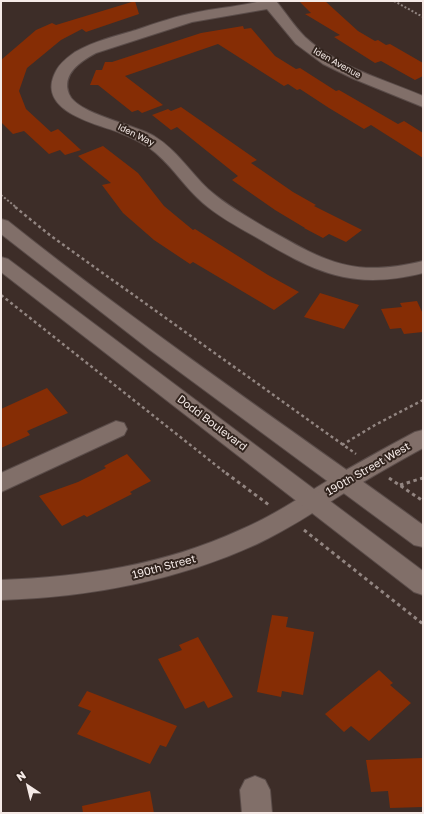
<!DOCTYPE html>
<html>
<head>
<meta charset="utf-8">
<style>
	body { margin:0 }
	#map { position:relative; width:424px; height:814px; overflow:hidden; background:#3d2d28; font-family:"Golos Text",sans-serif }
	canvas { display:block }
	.frame { position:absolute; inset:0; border:2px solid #f5eae7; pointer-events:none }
	.north { position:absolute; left:8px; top:766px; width:40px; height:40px; -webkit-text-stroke:3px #32241e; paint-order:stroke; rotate:325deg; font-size:11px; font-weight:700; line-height:16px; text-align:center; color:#f5eae7 }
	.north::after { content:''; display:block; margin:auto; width:14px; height:18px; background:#f5eae7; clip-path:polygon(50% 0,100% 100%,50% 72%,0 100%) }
</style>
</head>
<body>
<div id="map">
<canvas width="424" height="814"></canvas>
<div class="frame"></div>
<div class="north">N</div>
</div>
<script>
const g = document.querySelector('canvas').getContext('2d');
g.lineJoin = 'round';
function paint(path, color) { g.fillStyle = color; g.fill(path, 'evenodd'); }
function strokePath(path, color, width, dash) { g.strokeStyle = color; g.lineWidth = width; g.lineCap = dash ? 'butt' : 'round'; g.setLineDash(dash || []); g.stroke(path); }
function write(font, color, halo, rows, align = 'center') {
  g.font = font + ' "Golos Text",sans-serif'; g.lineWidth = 4; g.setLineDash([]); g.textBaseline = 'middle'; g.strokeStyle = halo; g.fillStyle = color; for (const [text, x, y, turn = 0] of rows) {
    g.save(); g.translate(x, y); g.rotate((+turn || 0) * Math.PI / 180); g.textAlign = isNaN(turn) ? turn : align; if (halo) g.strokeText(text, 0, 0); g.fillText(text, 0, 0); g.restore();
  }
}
paint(new Path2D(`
	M135 1 139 14 86 32 82 29 61 40 27 68 19 91 26 109 51 132 58 129 81 150 65 155 60 150 49 154 24 131 13 134 1 122V60L36 30 52 23 56 25Z
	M299 1H325L358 31 375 41 378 40 386 45 390 44 423 63V76L415 80 381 61 375 63 334 37 340 35 305 14 311 13Z
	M243 26 244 29 251 28 275 56 296 69 300 68 336 91 339 90 398 124 404 121 423 133V158L371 125 364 129 329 108 300 89 297 90 288 84 284 86 218 44 125 76 163 105 142 113 138 110 132 112 98 85H90L96 70H102L105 62H112L201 33Z
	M181 107 257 160 251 163 293 192 316 205 314 206 362 230 346 242 329 234 323 238 304 228H305L275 210 232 180 238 176 177 127 171 130 152 115 168 109 171 111Z
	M103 146 138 173 164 206 193 230 195 229 268 275 299 292 274 310 193 262 190 264 154 240 123 213 102 185 111 183 78 156Z
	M320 293 359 305 344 329 304 317Z
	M417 301 423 314V332L404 334 401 328 390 329 381 309 402 307 400 303Z
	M47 388 68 413 27 431 30 435 1 448V409Z
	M127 454 151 481 130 492 132 494 87 517 84 515 62 526 39 496 78 482 106 468 104 466Z
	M272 615 288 617 286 627 314 632 303 695 282 691 281 697 257 692Z
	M198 637 233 697 208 708 204 701 185 709 158 659 182 650 179 645Z
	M379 670 393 683 390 685 411 703 369 741 351 726 344 732 325 714Z
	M87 691 177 726 166 747 160 745 150 764 77 734 91 711 78 706Z
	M423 758V807L390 808 388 791 371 792 366 760Z
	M150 791 154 813H83L82 806Z`), '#862d05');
const minor = new Path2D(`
	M261 1H276C286 13 294 26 305 37 338 67 383 79 423 96V107L354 79 323 64 296 44 267 9 192 22 96 53C81 61 61 74 69 94 77 114 134 124 154 136 177 150 190 172 208 189 226 205 246 216 266 228 326 262 353 278 423 261V273C351 291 315 272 254 236 236 226 218 216 203 203 183 186 170 162 148 147 139 141 128 136 118 132 93 123 35 110 56 71 60 63 68 57 75 52 94 41 116 36 136 30 156 23 177 16 198 12 218 8 242 6 261 1Z
	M116 421 124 423 127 429 124 435 1 492V473Z
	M255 776 265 780 270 790 272 813H242L240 790 245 780Z`);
const tertiary = new Path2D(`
	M423 430V448C395 463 368 479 341 495 314 512 287 530 257 544 176 581 90 597 1 600V580C83 577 164 565 240 530 271 517 299 498 327 481 356 464 385 448 415 432Z`);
const secondary = new Path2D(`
	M1 219 8 221C142 328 284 424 423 525V547L414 545 150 350 1 234Z
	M1 257 8 259 423 571V595L414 592 1 272Z`);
strokePath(minor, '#5a4c49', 2);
strokePath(tertiary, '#5a4c49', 2);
strokePath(secondary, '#5a4c49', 2);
strokePath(new Path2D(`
	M394 1 423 17
	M1 195 17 208`), '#928581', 2, [2, 2]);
strokePath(new Path2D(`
	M15 207 51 236 356 454
	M1 295 227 474
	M342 445 375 425 423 400`), '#928581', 2.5, [3, 3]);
strokePath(new Path2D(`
	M226 473 269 505
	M389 478 423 501
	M400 485 423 478
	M304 530 423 624`), '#928581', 3, [3.5, 3.5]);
paint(minor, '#816f69');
paint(tertiary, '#816f69');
paint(secondary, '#816f69');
write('9px', '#f5eae7', '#32241e', [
	["Iden Avenue",337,63,29],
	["Iden Way",136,135,26]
]);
write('11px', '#f5eae7', '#32241e', [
	["Dodd Boulevard",212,423,37],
	["190th Street West",368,469,-30],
	["190th Street",164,567,-15]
]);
</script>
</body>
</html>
